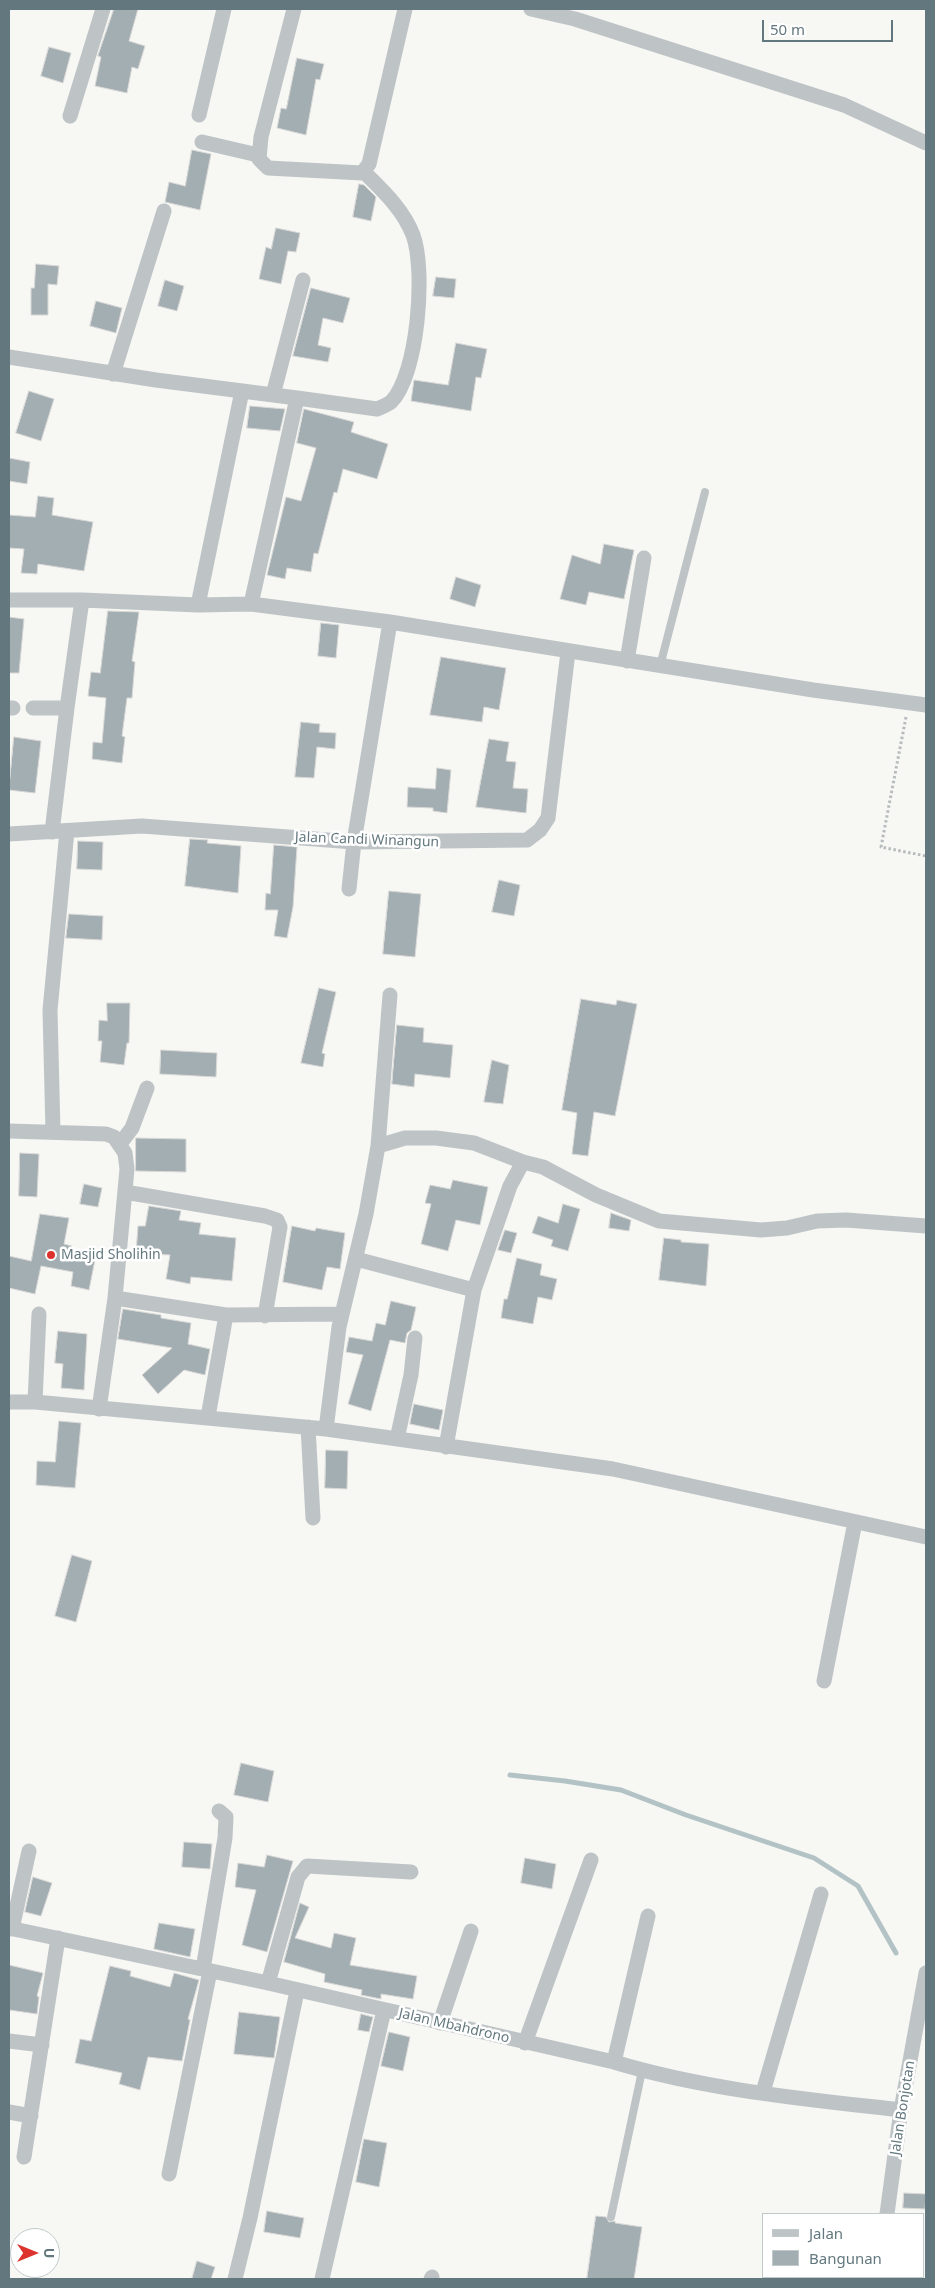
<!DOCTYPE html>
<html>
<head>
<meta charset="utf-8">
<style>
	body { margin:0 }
	#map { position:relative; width:935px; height:2288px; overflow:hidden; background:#f7f7f4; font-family:"Noto Sans",sans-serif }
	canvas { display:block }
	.frame { position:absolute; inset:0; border:10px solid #63787e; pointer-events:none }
	.legend { position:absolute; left:762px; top:2213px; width:162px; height:65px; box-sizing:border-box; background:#fff; border:1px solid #c1c9cb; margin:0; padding:6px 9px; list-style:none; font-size:15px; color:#63787e }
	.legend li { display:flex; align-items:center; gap:10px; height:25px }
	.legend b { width:25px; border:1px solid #c1c9cb }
	.north { position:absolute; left:10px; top:2228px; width:50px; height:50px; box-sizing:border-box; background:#fff; border:1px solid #c1c9cb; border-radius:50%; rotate:90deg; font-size:14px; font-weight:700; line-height:20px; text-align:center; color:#63787e }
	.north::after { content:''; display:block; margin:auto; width:18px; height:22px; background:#dd332e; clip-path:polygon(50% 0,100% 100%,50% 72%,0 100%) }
	.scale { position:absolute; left:762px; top:20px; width:131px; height:22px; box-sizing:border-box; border:2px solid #63787e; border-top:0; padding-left:6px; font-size:15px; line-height:18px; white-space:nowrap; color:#63787e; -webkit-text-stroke:4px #fff; paint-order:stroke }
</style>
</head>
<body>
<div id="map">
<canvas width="935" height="2288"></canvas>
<div class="frame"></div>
<ul class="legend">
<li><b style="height:6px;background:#bec4c6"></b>Jalan</li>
<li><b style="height:14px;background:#a3aeb2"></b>Bangunan</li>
</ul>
<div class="north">U</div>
<div class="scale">50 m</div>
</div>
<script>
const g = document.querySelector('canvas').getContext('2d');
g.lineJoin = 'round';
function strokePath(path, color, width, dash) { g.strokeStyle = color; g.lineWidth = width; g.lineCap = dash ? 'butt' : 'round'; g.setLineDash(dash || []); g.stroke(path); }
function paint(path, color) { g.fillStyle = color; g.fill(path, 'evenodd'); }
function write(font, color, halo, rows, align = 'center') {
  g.font = font + ' "Noto Sans",sans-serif'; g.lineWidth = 5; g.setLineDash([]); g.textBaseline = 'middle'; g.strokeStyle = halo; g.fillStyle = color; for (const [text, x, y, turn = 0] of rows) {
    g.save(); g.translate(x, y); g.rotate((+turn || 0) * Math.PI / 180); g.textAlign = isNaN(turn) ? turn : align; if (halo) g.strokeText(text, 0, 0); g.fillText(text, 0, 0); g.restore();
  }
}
strokePath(new Path2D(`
	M510 1775 565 1781 621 1790 686 1815 814 1858 858 1886 896 1953`), '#b3c3c5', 5);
const building = new Path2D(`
	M114 9H138L129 41 145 46 138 69 132 67 127 93 95 86 101 57 98 56Z
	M49 47 71 53 63 83 41 76Z
	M297 58 324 64 320 80 316 79 306 135 277 128 281 108 286 109Z
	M192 150 211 154 200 210 165 202 169 182 185 186Z
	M359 184 364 185 376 197 371 221 353 217Z
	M276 228 300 233 296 252 288 251 281 284 259 279 266 247 271 249Z
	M36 264 59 266 57 285 48 284V315H31V288H34Z
	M436 277 456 279 454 298 433 296Z
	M165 280 184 286 177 311 158 306Z
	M311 288 350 298 343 323 323 318 318 345 331 348 328 362 293 356Z
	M96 301 122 308 116 333 90 326Z
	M456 343 487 349 481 378 476 377 471 411 411 401 414 380 448 385Z
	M29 391 54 399 41 441 16 433Z
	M250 406 285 409 280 431 247 428Z
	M304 409 354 422 351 432 388 444 377 479 343 469 337 493 334 492 318 554 314 553 311 572 287 568 285 579 267 575 286 497 301 501 316 448 297 443Z
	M9 458 30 462 27 484 9 481Z
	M38 496 54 498 52 515 93 522 84 571 38 564 37 574 21 573 24 549 9 548V515L35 517Z
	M604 544 634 550 624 599 589 592 586 605 560 599 572 555 600 564Z
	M456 577 481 585 475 607 450 599Z
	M108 611 139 612 132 661 135 662 132 698H127L122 736 125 737 122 763 92 759 93 742 102 743 106 698 88 696 91 672 100 673Z
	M9 617 24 619 19 673H9Z
	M321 623 339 625 336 658 318 656Z
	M441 657 506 668 499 710 484 707 482 722 430 715Z
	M301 722 320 724 319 732 336 733 335 749 317 747 314 778 295 777Z
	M14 737 41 741 35 793 9 790Z
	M489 739 509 742 506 761 516 762 513 788 528 789 526 813 476 807Z
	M437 768 451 770 447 813 433 811V808L407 807 408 787 435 789Z
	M190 839 208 840 207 843 241 846 238 893 185 886Z
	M78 841 103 842 102 870 77 869Z
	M274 845 297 847 293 907 287 938 274 936 278 910H265L266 893 270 894Z
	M499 880 520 885 514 916 492 912Z
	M389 891 421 894 415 957 383 954Z
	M69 914 103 916 102 940 66 938Z
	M319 988 336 992 322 1053 325 1054 323 1067 301 1063Z
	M581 999 616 1005 617 1000 637 1004 615 1116 594 1112 588 1156 572 1154 577 1113 562 1110Z
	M107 1003H130L129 1043H127L124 1065 100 1062 102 1041H98L99 1020 107 1021Z
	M397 1025 424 1028 423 1042 453 1045 450 1078 415 1074 414 1087 392 1084Z
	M161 1050 217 1053 216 1077 160 1074Z
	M492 1060 509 1065 503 1104 484 1102Z
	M136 1138 186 1139V1172L136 1171Z
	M20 1153 39 1154 37 1197 19 1196Z
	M453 1180 488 1187 480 1225 456 1220 448 1251 421 1244 431 1204 425 1203 430 1185 450 1189Z
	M84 1184 102 1188 98 1207 80 1204Z
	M563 1204 580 1209 568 1251 551 1246 553 1240 532 1233 538 1216 558 1223Z
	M149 1206 181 1211 179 1220 201 1223 199 1234 236 1238 232 1281 191 1277 190 1284 166 1279 170 1255 136 1253 138 1226H145Z
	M611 1213 631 1220 629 1231 609 1228Z
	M40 1214 69 1218 64 1244 72 1246 71 1250 96 1255 89 1290 71 1286 73 1272 41 1266 35 1294 9 1288V1256L31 1261Z
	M292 1226 315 1231 316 1228 345 1233 340 1269 327 1267 322 1290 283 1282Z
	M505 1230 517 1233 511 1253 498 1250Z
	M664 1238 681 1240V1242L709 1244 706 1286 659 1280Z
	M517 1258 542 1264 540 1275 557 1279 552 1300 538 1297 533 1324 501 1318 504 1299H507Z
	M391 1301 416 1307 411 1330 407 1333 405 1343 390 1340 371 1411 348 1404 363 1355 346 1352 349 1337 372 1341 376 1323 385 1325Z
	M123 1309 161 1315V1318L191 1323 188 1344 210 1349 205 1375 184 1370 158 1394 142 1375 172 1348 118 1339Z
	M58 1331 87 1334 84 1390 61 1388 63 1364 55 1363Z
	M414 1404 443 1410 439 1430 410 1424Z
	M59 1421 81 1423 75 1488 36 1485 37 1461 55 1462Z
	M326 1450 348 1451 347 1489 325 1488Z
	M72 1555 92 1561 76 1622 55 1616Z
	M241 1763 274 1771 268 1802 234 1795Z
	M184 1842 212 1844 210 1869 182 1867Z
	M267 1855 293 1861 267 1952 242 1945 256 1890 235 1887 238 1863 264 1867Z
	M525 1858 556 1864 552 1889 521 1883Z
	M33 1877 52 1883 41 1916 25 1912Z
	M300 1903 309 1907 295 1938 331 1948 334 1933 356 1938 350 1965 417 1976 413 1999 381 1994V1999L361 1995 362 1990 324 1982 325 1974 284 1962Z
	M159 1923 195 1929 190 1957 154 1949Z
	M9 1965 43 1973 37 1996 39 1997 37 2014 9 2010Z
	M110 1966 131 1971 130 1976 170 1987 174 1973 199 1980 188 2019 190 2020 182 2061 148 2057 140 2090 119 2084 122 2073 75 2063 80 2039 91 2041Z
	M239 2012 280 2017 274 2058 234 2054Z
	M361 2014 373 2017 369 2032 358 2030Z
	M389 2032 410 2037 403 2071 381 2066Z
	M364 2139 387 2143 379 2187 356 2182Z
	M904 2193 926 2194 925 2209 903 2208Z
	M267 2211 304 2218 300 2238 264 2232Z
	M596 2216 606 2217 609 2222 615 2221V2223L642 2227 634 2279H587Z
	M197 2261 215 2267 211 2279H192Z`);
paint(building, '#a3aeb2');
strokePath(building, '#d9d8d7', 1);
strokePath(new Path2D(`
	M906 717 881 847 926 856`), '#b7bbbd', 3, [2.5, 2.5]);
strokePath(new Path2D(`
	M660 666 705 492
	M611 2217 642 2071`), '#bec4c6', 8);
strokePath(new Path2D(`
	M294 9 261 137 259 159 268 168 362 173 369 164 405 9
	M531 9 575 19 844 105 926 143
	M199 115 224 9
	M70 116 103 9
	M202 142 258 155
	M9 357 156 380 297 398 251 604 390 622 813 690 926 705
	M113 374 164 211
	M273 395 303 280
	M297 398 377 409C382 407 387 405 391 402 418 375 426 270 413 235 403 209 383 191 364 172
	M9 600H82L67 708 52 832
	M82 600 198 605 251 604
	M198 605 242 391
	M627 661 644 558
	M9 708H13
	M33 708H67
	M9 834 142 826 354 842 527 840 540 830 548 818 568 652
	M349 889 354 842 390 622
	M9 1131 106 1134 114 1137 125 1153 127 1169 115 1298 99 1409
	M53 1132 50 1010 67 831
	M120 1144 132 1128 147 1088
	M378 1146 405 1138H436L474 1143 523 1162 543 1167 596 1195 659 1221 761 1230 787 1228 817 1221 846 1220 926 1226
	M125 1192 265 1216 277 1220 280 1227 265 1316
	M356 1259 474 1290 510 1186 523 1162
	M115 1298 226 1315 342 1314
	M9 1402H35L326 1429 613 1469 926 1537
	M35 1402 39 1314
	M208 1417 226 1315
	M308 1427 313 1518
	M326 1429 339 1327 366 1214 378 1146 390 995
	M397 1439 411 1375 415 1338
	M446 1447 474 1290
	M824 1681 855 1522
	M9 1928 268 1983 614 2062C706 2090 805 2099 901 2110
	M12 1929 29 1851
	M203 1969 225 1838 226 1817 219 1811
	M268 1983 298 1877 307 1866 411 1872
	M440 2023 471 1931
	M9 2041 42 2045
	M525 2043 591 1860
	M614 2062 648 1916
	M763 2092 821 1894
	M9 2112 31 2116
	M24 2157 58 1938
	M169 2174 210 1971
	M887 2214 901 2110 926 1973
	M881 2277 883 2279
	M235 2279 250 2218 297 1991
	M322 2279 384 2010
	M431 2279 432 2277`), '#bec4c6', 15);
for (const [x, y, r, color] of [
	[51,1255,5,"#dd332e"]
]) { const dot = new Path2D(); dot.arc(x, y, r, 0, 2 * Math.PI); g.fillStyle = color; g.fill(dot); strokePath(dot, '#fff', 2); }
write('14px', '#63787e', '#fff', [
	["Jalan Candi Winangun",367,840,2],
	["Jalan Mbahdrono",454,2026,13],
	["Jalan Bonjotan",903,2108,-81]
]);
write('14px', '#63787e', '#fff', [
	["Masjid Sholihin",61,1255]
], 'left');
</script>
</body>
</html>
